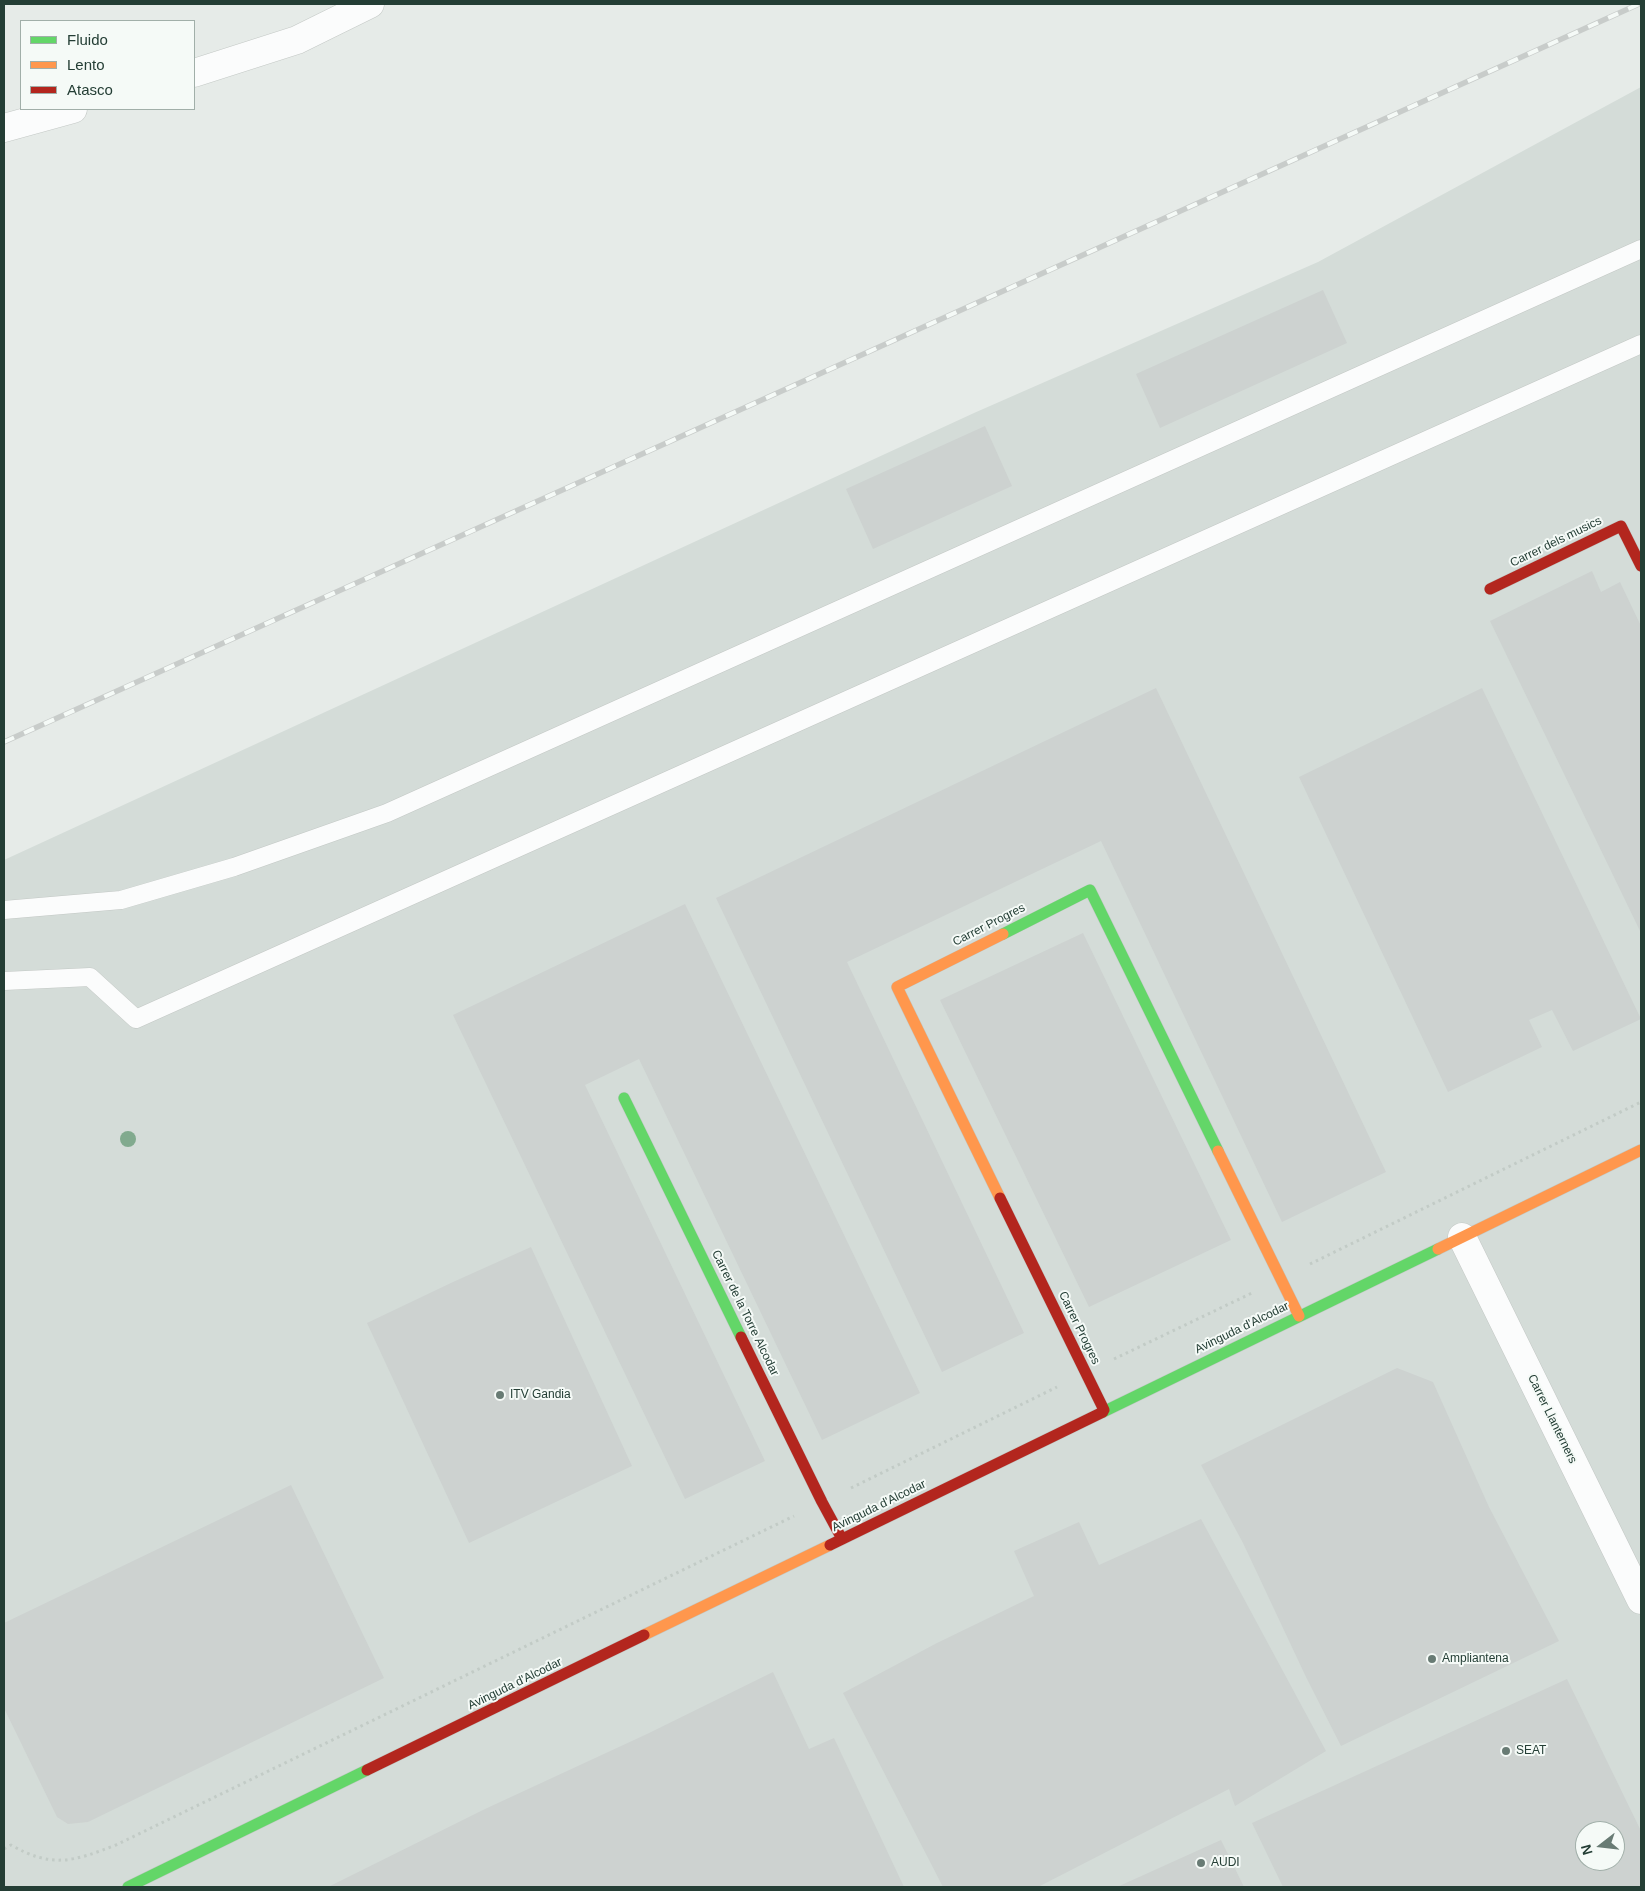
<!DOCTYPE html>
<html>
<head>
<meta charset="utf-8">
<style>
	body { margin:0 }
	#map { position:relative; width:1645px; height:1891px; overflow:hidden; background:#e6ebe8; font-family:Arial,sans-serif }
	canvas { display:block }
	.frame { position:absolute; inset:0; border:5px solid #243e35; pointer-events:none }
	.legend { position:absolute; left:20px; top:20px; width:175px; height:90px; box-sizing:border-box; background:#f5faf7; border:1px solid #a1afa9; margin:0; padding:6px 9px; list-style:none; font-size:15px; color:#243e35 }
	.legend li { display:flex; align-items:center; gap:10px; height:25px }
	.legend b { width:25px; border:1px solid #a1afa9 }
	.north { position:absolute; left:1575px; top:1821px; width:50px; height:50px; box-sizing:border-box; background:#f5faf7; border:1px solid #a1afa9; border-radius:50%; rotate:254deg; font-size:14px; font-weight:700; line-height:20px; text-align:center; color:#243e35 }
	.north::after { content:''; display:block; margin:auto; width:18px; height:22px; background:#687b74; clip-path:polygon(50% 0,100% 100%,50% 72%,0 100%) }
</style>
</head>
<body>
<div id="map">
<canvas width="1645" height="1891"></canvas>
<div class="frame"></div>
<ul class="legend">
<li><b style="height:6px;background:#63d668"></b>Fluido</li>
<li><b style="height:6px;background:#ff974d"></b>Lento</li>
<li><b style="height:6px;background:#b3261e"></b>Atasco</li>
</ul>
<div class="north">N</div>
</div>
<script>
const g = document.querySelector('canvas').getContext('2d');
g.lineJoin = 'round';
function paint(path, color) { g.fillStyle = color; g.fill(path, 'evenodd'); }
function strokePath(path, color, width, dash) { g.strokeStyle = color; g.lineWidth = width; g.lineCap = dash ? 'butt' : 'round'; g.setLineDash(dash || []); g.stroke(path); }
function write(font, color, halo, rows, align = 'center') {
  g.font = font + ' Arial,sans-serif'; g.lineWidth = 4; g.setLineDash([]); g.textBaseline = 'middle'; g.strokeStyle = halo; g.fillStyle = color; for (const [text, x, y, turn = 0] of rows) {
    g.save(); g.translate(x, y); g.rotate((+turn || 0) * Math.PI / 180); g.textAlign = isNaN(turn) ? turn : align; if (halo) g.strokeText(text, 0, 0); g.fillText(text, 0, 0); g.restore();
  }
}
paint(new Path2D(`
	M1641 87V1887H4V860L974 413 1318 262ZM1585 1831H1615V1861H1585Z`), '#d4dcd8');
paint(new Path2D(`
	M1323 290 1347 343 1160 428 1136 374Z
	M985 426 1012 486 873 549 846 489Z
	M1592 571 1601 592 1620 582 1641 626V933L1490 621Z
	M1156 688 1386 1172 1282 1222 1101 841 847 962 1024 1333 942 1372 716 898Z
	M1482 688 1641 1019 1573 1051 1552 1010 1529 1020 1542 1047 1448 1092 1299 777Z
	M685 904 920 1393 822 1440 639 1059 585 1085 765 1461 685 1499 453 1015Z
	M1083 933 1231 1240 1089 1307 940 1000Z
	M531 1247 632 1466 469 1543 367 1323 453 1282Z
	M1397 1368 1433 1382 1489 1507 1559 1641 1341 1746 1306 1677 1243 1543 1201 1465Z
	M291 1485 384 1678 88 1822 68 1824 57 1817 4 1708V1623Z
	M1201 1519 1326 1751 1235 1806 1229 1789 1038 1887H943L843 1693 937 1643 1034 1596 1014 1551 1079 1522 1099 1565Z
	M773 1672 809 1749 834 1738 904 1887H328L485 1809 647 1734Z
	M1567 1679 1641 1831V1887H1283L1252 1823ZM1585 1831H1615V1861H1585Z
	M1221 1840 1244 1887H1117Z`), '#cdd2d0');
const lane = new Path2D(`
	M4 910 121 900 234 867 387 813 1641 249
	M4 981 90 977 136 1019 1641 344`);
const street = new Path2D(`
	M194 73 297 40 370 4
	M4 128 73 109
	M1462 1237 1641 1600`);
const fast = new Path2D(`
	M1003 934 1090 890 1218 1151
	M624 1098 741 1337
	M1103 1412 1438 1249
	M128 1887 367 1770`);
const slow = new Path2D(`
	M1218 1151 1299 1316
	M1000 1198 897 987 1003 934
	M1438 1249 1641 1150
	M644 1635 830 1545`);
const jam = new Path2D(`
	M1490 589 1621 526 1641 566
	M1000 1198 1104 1410
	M741 1337 822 1502 842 1539
	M830 1545 1103 1412
	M367 1770 644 1635`);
strokePath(lane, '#c3c8c5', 19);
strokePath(street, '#c3c8c5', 29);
strokePath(fast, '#c2c9c5', 12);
strokePath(slow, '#c2c9c5', 12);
strokePath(jam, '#c2c9c5', 12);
strokePath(new Path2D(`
	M1310 1264 1641 1102
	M1114 1359 1252 1293
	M851 1488 1057 1387
	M4 1849 11 1845C53 1869 74 1861 116 1845L794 1516`), '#c2cbc6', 3, [2.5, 4]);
strokePath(lane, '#fbfcfc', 18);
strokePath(street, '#fbfcfc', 28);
strokePath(fast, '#63d668', 11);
strokePath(slow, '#ff974d', 11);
strokePath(jam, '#b3261e', 11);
const rail = new Path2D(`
	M4 742 1639 4`);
strokePath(rail, '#c8ccca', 5.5);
strokePath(rail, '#f5faf7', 4, [11]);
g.fillStyle = '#81aa8e';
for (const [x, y] of [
	[128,1139]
]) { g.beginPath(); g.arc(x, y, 8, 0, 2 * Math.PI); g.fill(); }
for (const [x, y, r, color] of [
	[500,1395,5,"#687b74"],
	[1432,1659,5,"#687b74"],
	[1506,1751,5,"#687b74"],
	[1201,1863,5,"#687b74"]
]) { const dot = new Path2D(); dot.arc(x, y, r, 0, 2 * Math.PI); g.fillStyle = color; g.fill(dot); strokePath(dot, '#f5faf7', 2); }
write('12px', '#243e35', '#f5faf7', [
	["Carrer dels musics",1556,542,-26],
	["Carrer Progres",989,925,-27],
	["Carrer de la Torre Alcodar",745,1313,64],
	["Carrer Progres",1079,1328,64],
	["Avinguda d'Alcodar",1242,1328,-26],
	["Carrer Llanterners",1552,1419,64],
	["Avinguda d'Alcodar",879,1506,-26],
	["Avinguda d'Alcodar",515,1684,-26]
]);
write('12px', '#243e35', '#f5faf7', [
	["ITV Gandia",510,1395],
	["Ampliantena",1442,1659],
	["SEAT",1516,1751],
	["AUDI",1211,1863]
], 'left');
</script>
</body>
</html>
